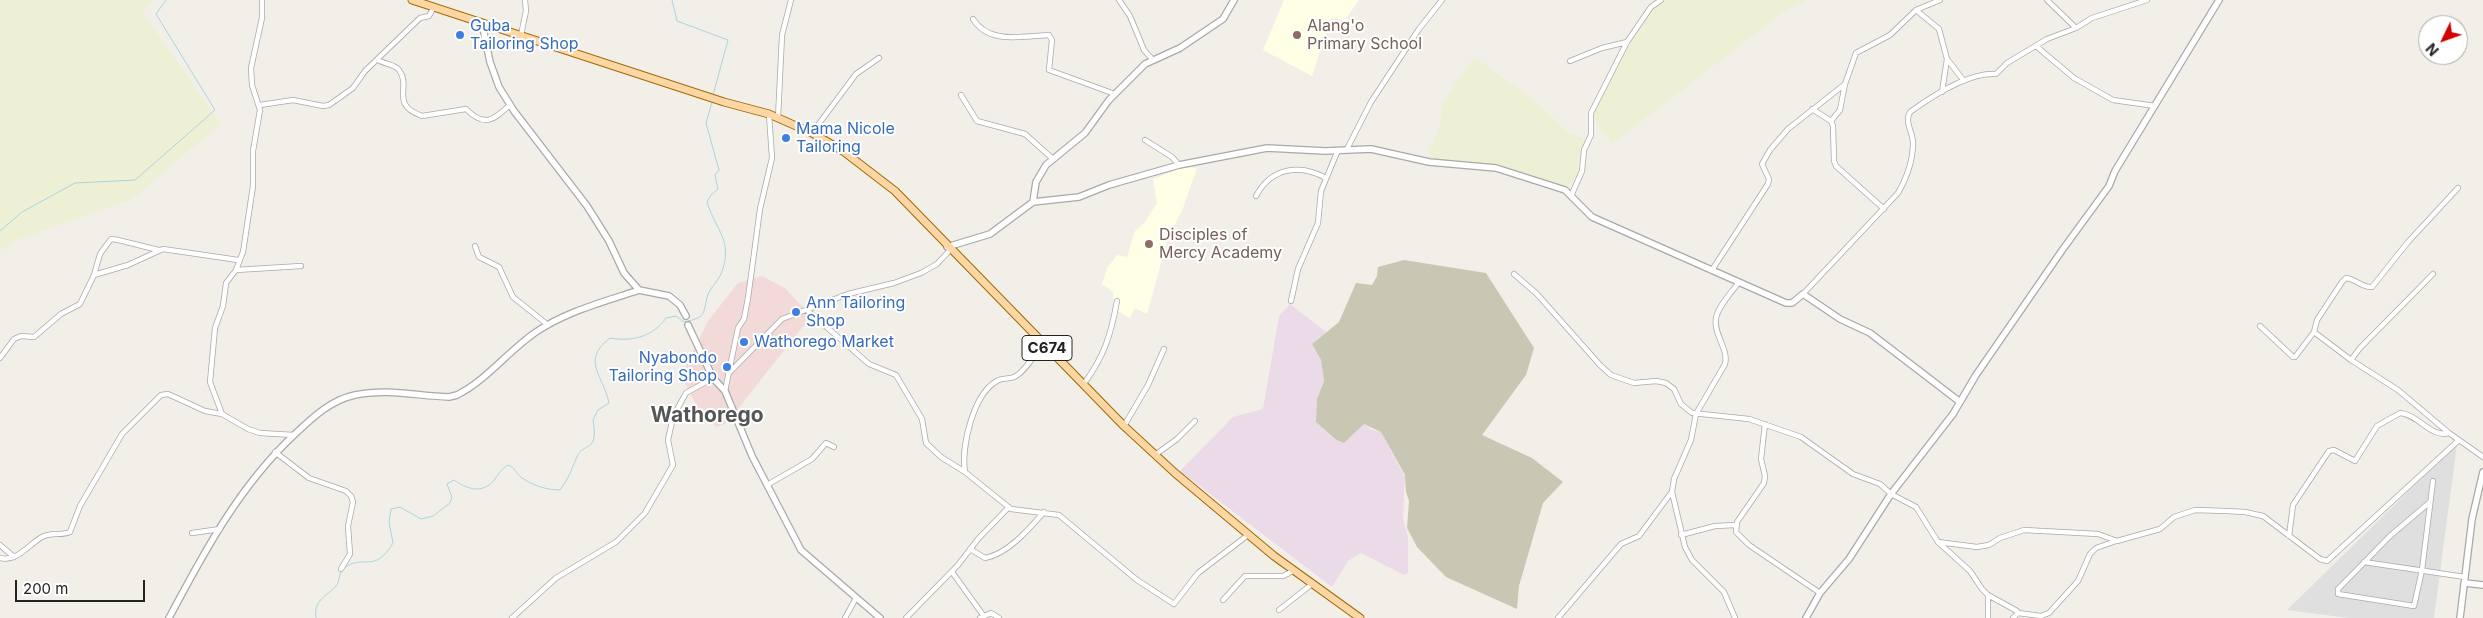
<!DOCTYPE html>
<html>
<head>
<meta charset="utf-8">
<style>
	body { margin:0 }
	#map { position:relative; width:2483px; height:618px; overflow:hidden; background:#f2efe9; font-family:Inter,sans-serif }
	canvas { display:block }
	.north { position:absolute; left:2418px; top:15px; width:50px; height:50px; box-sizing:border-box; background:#fff; border:1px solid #a7a7a7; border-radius:50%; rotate:228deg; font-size:14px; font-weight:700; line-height:20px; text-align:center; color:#222 }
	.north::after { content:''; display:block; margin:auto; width:18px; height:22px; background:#d40000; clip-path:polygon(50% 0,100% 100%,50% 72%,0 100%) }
	.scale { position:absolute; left:15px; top:580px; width:130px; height:22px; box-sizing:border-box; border:2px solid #222; border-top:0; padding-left:6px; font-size:15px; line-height:18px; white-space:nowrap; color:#222; -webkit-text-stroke:4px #fff; paint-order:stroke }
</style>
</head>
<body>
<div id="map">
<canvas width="2483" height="618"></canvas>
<div class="north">N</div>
<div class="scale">200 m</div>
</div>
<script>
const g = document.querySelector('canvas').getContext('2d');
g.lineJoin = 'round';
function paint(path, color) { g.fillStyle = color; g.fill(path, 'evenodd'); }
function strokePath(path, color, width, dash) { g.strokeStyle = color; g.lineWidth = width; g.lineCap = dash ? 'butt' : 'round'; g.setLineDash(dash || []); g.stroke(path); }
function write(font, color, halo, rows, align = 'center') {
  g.font = font + ' Inter,sans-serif'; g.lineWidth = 4; g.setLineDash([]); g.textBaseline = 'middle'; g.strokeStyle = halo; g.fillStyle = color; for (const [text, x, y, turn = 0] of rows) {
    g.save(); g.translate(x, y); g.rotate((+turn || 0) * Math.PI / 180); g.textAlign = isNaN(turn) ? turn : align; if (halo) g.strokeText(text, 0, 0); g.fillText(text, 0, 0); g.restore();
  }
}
paint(new Path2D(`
	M2457 444 2434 618H2348L2287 610Z`), '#e0dfdf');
paint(new Path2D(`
	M762 276 785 288 811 316 727 423 716 427 698 408 681 376 708 321 738 283Z`), '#f2dad9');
paint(new Path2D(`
	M1290 304 1326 332 1312 344 1321 360 1324 380 1317 399 1316 422 1335 440 1344 443 1364 424 1372 430 1381 432 1405 477 1403 519 1408 537V573L1404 575 1361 553 1348 561 1332 587 1180 471 1233 417 1263 409 1279 316Z`), '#ebdbe8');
paint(new Path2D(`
	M1284 0H1359L1345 20 1331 18 1312 76 1263 50Z
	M1184 167 1197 168 1183 208 1168 238 1147 314 1135 308 1130 318 1114 309 1113 292 1102 284 1107 268 1117 255 1127 257 1135 231 1145 222 1157 203 1153 179Z`), '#ffffe5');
paint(new Path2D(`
	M1404 260 1486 273 1534 348 1526 375 1482 435 1532 458 1563 482 1543 503 1519 586 1517 609 1446 577 1417 547 1407 528 1409 501 1406 492 1405 475 1381 432 1364 424 1344 443 1336 440 1316 422 1317 399 1324 381 1321 360 1312 344 1339 322 1356 283 1372 285 1377 276 1378 267Z`), '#c7c7b4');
paint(new Path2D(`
	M0 0H153L143 13 221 124 132 199 14 241 0 251Z
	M1662 0H1806L1786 10 1612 144 1592 118 1617 64 1656 4Z
	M1474 57 1535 101 1568 132 1587 140 1578 157V173L1568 189 1495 166 1427 159 1440 124 1442 104Z`), '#eef0d5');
strokePath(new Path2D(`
	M672 0 677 21 728 40 713 95
	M0 231 22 212 75 183 135 180 215 110 156 14 166 0
	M345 567C366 554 374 574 393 543L389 522 391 509 400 507 421 519 433 516 450 503 452 497 447 484 454 480C467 489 483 495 495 479 500 472 500 470 508 465 516 468 516 474 522 478 534 486 547 490 560 490 570 476 570 473 576 459 583 440 599 455 593 420L598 410 609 403C604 376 580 361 610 338 631 342 653 337 666 318L676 316 684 322C708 317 702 314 708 294 711 287 718 281 721 274 734 241 716 231 707 202L711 195 718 189 715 175 719 170 706 123 712 102
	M316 618C313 600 326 597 336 586 339 583 339 576 341 571`), '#aad3df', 1);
const minor = new Path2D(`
	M262 0V18L251 68 252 85 260 110 253 151V186L243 252 236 270 226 283 223 306 215 328 210 382 222 414 248 429 260 433 294 435
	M1119 0 1130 16 1144 50 1153 60
	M2047 0 2076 28
	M1916 10 1939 29 1947 59 1964 81
	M973 19C989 45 1023 36 1049 35L1052 40 1049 70 1115 94
	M521 35 526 11 525 0
	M2036 46 2074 78 2113 100 2155 106
	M378 60C384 64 395 64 399 70 412 87 389 104 422 116L466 109C485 128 493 120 510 105
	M1570 61 1602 48 1627 42
	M1942 92 1947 59
	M961 95 977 121 1025 134 1053 159
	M260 105 293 100 323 106 329 105 353 88 365 71 420 18 429 16 434 7
	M1812 109 1831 121 1833 126 1834 161 1836 166 1884 209
	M778 118 782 35 791 0
	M1831 121 1840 110 1845 84
	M812 133 856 74 879 58
	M1145 140 1172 157 1179 165
	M1347 149 1371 102 1419 29 1442 0
	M1256 196C1271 168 1299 163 1326 178
	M1571 196 1582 171 1584 150 1591 135V113L1627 42 1651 7 1661 0
	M475 246 479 257 499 267 513 297 548 325
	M236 270 301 266
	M1712 270 1768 184 1769 179 1762 164 1770 150 1788 129 1845 84 1856 53 1890 35 1916 10 1940 0
	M1514 274 1537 294 1600 365 1611 375 1634 383 1656 381 1666 383 1674 389 1681 404 1692 413 1749 419 1801 437 1853 474 1880 484 1891 494 1916 507 1938 542 1970 571 1982 589 1988 595 2017 611 2018 613 2013 618
	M2433 274 2360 348 2351 360 2398 390 2449 433 2483 457
	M94 275 128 265 163 249 238 260
	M1803 294 1898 193C1906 179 1913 160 1913 143 1913 132 1904 122 1910 112 1932 96 1969 72 1996 74L2007 63 2047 39 2076 28 2092 18 2147 0
	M1291 301 1298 269 1318 223 1321 191 1338 150
	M807 310 869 364 896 375 922 419 926 443 941 457 965 472 1011 509 1059 515 1137 580 1174 604 1198 573 1248 535
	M2260 326 2293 357H2295L2314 332 2317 320 2342 282 2346 278C2356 279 2362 288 2372 287L2408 242 2458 188
	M2314 332 2351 360
	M0 358 14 339 21 336 34 337 61 314 80 304 94 275 100 254 111 239C115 238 151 249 159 250
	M729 373 782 319 848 294 894 283 921 273 937 264 950 250
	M1083 385C1104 357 1111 335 1117 301
	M725 391 738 328 744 319 748 298 760 209 772 158 769 114
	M1765 424 1761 459 1765 476 1764 483 1737 522 1736 532 1749 545 1820 593
	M1124 426 1148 385 1164 349
	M275 452 309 478 346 491 351 496 353 502 348 526 350 554 341 569
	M1155 455 1177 439 1195 421
	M965 472C961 447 973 394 997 381 1003 377 1010 380 1016 376 1027 369 1035 354 1043 343
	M767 485 812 459 826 443 834 447
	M2430 502 2390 536 2338 589V594L2414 606 2422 570 2433 481
	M192 533 220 529
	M1681 535 1715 526 1736 525
	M2289 536 2293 505 2329 451 2334 450 2355 461 2377 426 2400 413C2418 414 2430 438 2449 433
	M1938 542 1977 547 1989 545 2000 538 2024 530 2098 534 2117 541 2160 529 2174 517 2195 510 2226 511 2245 512 2263 516 2320 559 2327 561 2459 440
	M0 545 14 557
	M970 549 985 558C1008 554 1029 529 1044 512
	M0 558C16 563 29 544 42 537 51 532 61 536 70 532L80 506 122 434 161 395 168 394 205 411 222 414
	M2364 562 2465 577
	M952 572 983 615
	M1988 595V618
	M1223 600 1245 576H1283L1293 571
	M1279 610 1312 584
	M2018 613 2041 616 2049 613 2078 581 2090 554 2096 548 2116 541
	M512 618 556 578 616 542 645 513 673 465 668 440 673 417 686 393 713 378
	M845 618 856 598
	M906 618 958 565 978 539 1008 508
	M980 618 991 613 999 618
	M1558 618 1621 544 1639 536 1671 493
	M1735 618 1724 592 1692 560 1685 547 1672 492 1674 479 1691 440 1696 414 1725 364C1729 349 1713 334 1716 318 1718 306 1732 292 1739 282`);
const tertiary = new Path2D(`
	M482 23 490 62 499 87 514 111 587 206 609 241 624 273 639 290 669 296 680 305 686 316
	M1033 202 1036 182 1046 165 1085 133 1109 100 1145 64 1180 48 1223 19 1234 0
	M947 247 990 234 1033 202 1079 197 1109 185 1179 165 1267 148 1325 151 1371 149 1429 162 1496 168 1565 190 1592 217 1786 303H1792L1803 294 1840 319 1870 333 1960 402
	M688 325 713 378 725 391 752 456 801 550 880 618
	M2465 583 2483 585
	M169 618C204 552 240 485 295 434 313 417 331 400 355 395 386 388 418 396 449 397L457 395C487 380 508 351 536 332 567 311 604 302 639 290
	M1806 618 1820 593 1849 559 1891 494 1953 414 1976 375 2063 249 2109 186 2115 171 2219 0
	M2460 618 2472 519 2483 472`);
const primary = new Path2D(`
	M412 0 724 102 769 114 812 133 843 151 895 191 1124 426 1175 473 1274 556 1360 618`);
strokePath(minor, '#a9a9a9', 6);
strokePath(tertiary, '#a9a9a9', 8);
strokePath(primary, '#a06b00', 9);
strokePath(minor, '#fff', 4.5);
strokePath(tertiary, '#fff', 5.5);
strokePath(primary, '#fcd6a4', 7);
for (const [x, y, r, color] of [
	[460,35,5,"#3f7fe0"],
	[1297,35,5,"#8d6e63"],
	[786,138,5,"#3f7fe0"],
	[1149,244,5,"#8d6e63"],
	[796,312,5,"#3f7fe0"],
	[744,342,5,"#3f7fe0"],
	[727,367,5,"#3f7fe0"]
]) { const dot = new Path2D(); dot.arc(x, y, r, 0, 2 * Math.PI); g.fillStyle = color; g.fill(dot); strokePath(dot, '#fff', 2); }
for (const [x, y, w] of [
	[1047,348,50]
]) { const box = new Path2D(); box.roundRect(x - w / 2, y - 12.5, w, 25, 4); g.fillStyle = '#fff'; g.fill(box); strokePath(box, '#222', 1); }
write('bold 15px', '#222', null, [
	["C674",1047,348]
]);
write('16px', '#366cbe', '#fff', [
	["Guba",470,26],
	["Tailoring Shop",470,44],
	["Mama Nicole",796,129],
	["Tailoring",796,147],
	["Ann Tailoring",806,303],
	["Shop",806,321],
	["Wathorego Market",754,342],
	["Nyabondo",717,358,"right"],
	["Tailoring Shop",717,376,"right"]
], 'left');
write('16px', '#785e54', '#fff', [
	["Alang'o",1307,26],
	["Primary School",1307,44],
	["Disciples of",1159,235],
	["Mercy Academy",1159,253]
], 'left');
write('bold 21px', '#555', '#fff', [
	["Wathorego",707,416]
]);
</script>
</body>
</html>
